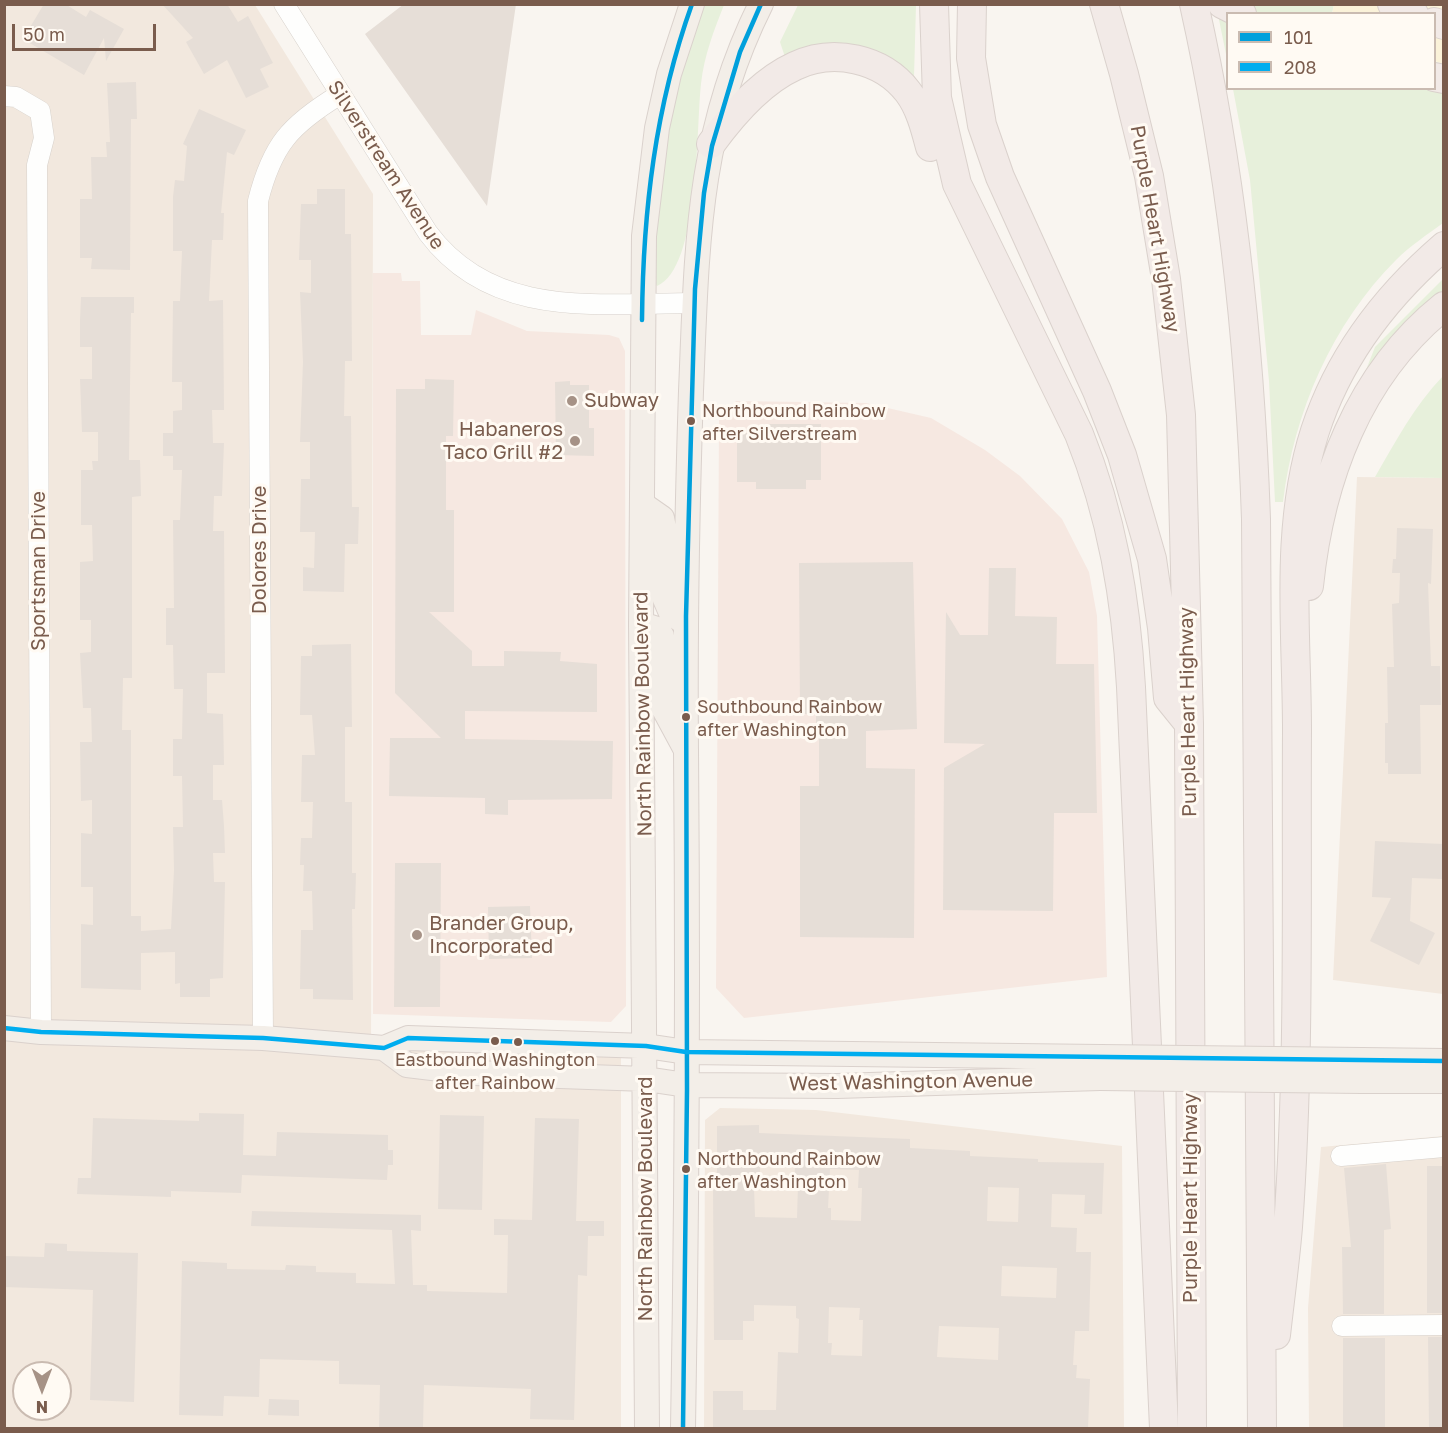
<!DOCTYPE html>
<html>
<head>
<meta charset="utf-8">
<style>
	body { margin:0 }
	#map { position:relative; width:1448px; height:1433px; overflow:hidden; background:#f9f5f0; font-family:"Golos Text",sans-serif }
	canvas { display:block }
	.frame { position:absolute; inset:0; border:6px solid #7a5c4d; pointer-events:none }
	.legend { position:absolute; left:1226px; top:12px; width:210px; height:78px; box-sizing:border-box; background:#fffaf3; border:2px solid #cabbb1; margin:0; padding:8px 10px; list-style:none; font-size:18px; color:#7a5c4d }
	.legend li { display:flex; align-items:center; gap:12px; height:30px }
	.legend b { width:30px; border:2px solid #cabbb1 }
	.north { position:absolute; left:12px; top:1361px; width:60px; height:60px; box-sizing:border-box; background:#fffaf3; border:2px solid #cabbb1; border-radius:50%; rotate:180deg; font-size:16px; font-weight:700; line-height:24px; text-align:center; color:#7a5c4d }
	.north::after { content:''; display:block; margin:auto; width:21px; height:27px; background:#a69286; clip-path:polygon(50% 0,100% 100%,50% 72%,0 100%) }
	.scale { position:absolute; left:12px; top:24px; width:144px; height:27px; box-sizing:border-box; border:3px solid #7a5c4d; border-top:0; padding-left:8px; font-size:18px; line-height:21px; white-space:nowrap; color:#7a5c4d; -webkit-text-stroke:4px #fffaf3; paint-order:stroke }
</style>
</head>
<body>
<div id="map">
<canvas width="1448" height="1433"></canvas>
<div class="frame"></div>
<ul class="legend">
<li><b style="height:8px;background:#00a0dc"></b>101</li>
<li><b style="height:8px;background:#00adef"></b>208</li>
</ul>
<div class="north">N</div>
<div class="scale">50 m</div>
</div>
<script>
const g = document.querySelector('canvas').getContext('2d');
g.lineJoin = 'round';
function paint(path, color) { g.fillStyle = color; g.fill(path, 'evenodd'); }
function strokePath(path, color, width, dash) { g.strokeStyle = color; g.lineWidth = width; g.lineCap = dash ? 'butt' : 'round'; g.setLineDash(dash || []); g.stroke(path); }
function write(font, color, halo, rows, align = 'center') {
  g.font = font + ' "Golos Text",sans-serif'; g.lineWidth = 6; g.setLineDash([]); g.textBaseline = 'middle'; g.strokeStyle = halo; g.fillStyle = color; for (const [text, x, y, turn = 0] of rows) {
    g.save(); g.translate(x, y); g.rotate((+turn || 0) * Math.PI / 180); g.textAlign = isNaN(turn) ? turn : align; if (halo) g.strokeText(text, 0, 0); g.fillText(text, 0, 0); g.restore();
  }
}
paint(new Path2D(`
	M5 5H255L373 194 371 1047 621 1053V1428H5ZM24 1373H60V1409H24Z
	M1357 477 1443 478V994L1333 980Z
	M720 1108 816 1110 1122 1146 1124 1428H704L705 1120Z
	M1443 1136V1428H1309L1308 1308 1321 1147Z`), '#f2e8de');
paint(new Path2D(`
	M373 273H401L402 281H420L421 335H471L476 310 527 331 609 335 619 338 625 351 626 1006 611 1022 373 1014Z
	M736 401 866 403 931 418 985 450 1020 476 1062 519 1089 572 1097 616 1107 977 744 1018 716 988 719 420Z`), '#f6e8e1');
paint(new Path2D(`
	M705 5H724C714 30 704 56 701 84 696 127 700 268 657 286L655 283C655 188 670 94 705 5Z
	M798 5H916L914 77 785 57 780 42Z
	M1216 5H1334L1332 13 1228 14 1227 59Z
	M1435 62 1443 64V223C1428 234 1410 246 1396 260 1332 324 1294 412 1283 502H1275L1269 381 1250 180 1233 89 1434 88Z
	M1443 279V294L1364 375 1375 347Z
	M1443 376V478L1375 477C1396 441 1414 406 1443 376Z`), '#e7f0db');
paint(new Path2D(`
	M1334 5H1443V64L1435 61 1434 14H1332Z`), '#fbf2d9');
paint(new Path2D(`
	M44 4H65L86 17 90 10 124 29 106 61 104 38 84 75 23 39Z
	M162 4H227L238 22 248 16 273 63 260 69 269 87 246 98 227 60 204 74 186 42 193 38Z
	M404 4H516L487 206 365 34Z
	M136 82 137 119H131L130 270 91 269 92 258H80V199H92L91 157H107L106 142H110L107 83Z
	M199 109 246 130 234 155 227 152 221 213H224L223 240H212L209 301 223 300 224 410H212L213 443H224L222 496H214L213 531H224L225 673H207V713L223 714 224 765H213V800H222L224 826 225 853H213L214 882H225L223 978 210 979V997H180V983L175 984V952L141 953V990L81 988V924L93 925V887H81V833L92 834V800L81 801 80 742H92L91 708H83L80 653 91 652V620H80V562L93 561 92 525H81V470H93L92 461H98V432H82L80 379H92V347H80V320L81 297H134V313H131L129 460H140L141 496 132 497V678H123L122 730H131V916H141V931L171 929 174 870 173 827H183L182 776H173V739H182L183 689H174L173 645H166V608H174L173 520H180L182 470H173V456H163V433H173V411L182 410V382H172L173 301H180L182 251H173V197L175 180 184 181 187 146 183 144Z
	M317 189H345V234H351L352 361H345L344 416H351L352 507H359L358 544H345L344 592 303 591V567L314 568 315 532H300L301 479H310V442H300L303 362 300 292 311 293V260H299L301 204H317Z
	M425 379 454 380 453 436H446V510H454V612H429L472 651V666H504V651L561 652 560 661 597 664V712L465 711V739L613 741 612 799 508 800V815L485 814V798L389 796 390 738H441L395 693 396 389H425Z
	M570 381V385H589V428H594V456L556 455 555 382Z
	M767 424H821V480H806V489H756V482H737V433H767Z
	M1397 528 1433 529 1431 584 1428 583 1431 666H1440L1441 705H1420L1421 774H1388V763H1385V723H1388L1387 667H1394L1392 604 1399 603 1400 573H1392L1393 559H1396Z
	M913 562 917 729 866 731V768L915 769 914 938 800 937V786H819V732H816V714H800L799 563Z
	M989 568H1016L1015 616 1057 617 1056 664H1094L1097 813H1054L1053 911 943 910 944 768 985 744 944 743 946 612 960 635H988Z
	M351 644 352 727H345V802H352V873H356L355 909H352L353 1000 313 999V989H300L301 930H313L312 891H303L304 865H300L301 838H312L313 802H301L302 755H315L312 715H300L301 656H312V645Z
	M1375 841 1443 844V879L1412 878 1410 921 1435 933 1419 965 1370 941 1391 898 1372 897Z
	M395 863H441L440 1007H394Z
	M530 906 532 958 489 959 488 907Z
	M199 1113 244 1114 243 1155 276 1156 277 1132 388 1135V1150H393V1165H388L387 1180 242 1175 241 1193 171 1191V1197L77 1194 78 1178H91L93 1118 199 1121Z
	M440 1115 484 1116 482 1210 438 1209Z
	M535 1118 579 1119 576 1221H604V1236H588L587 1276 578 1275 574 1420 530 1419 531 1389 424 1385 423 1428H379L380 1385 339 1384V1361L260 1359 259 1397 224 1396 223 1416 179 1415 182 1261 227 1263V1269L285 1270 286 1265 316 1266V1272L356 1273V1283L395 1284 392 1230 251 1226 252 1211 421 1215V1231L411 1230 413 1285H427V1291L507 1293 508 1235H494V1219L532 1220Z
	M759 1125V1133L910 1139V1148L970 1151V1156L1038 1159V1162L1104 1163 1102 1214H1084L1085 1195 1052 1194 1051 1227 1077 1228 1076 1252H1091L1089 1331H1075L1073 1365H1077L1076 1378 1090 1379 1088 1428H713V1391H743V1410H776L778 1352 798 1353 799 1319 796 1318V1306L754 1305V1321H743V1340H714L713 1186H717V1126ZM760 1165 795 1167 794 1185H798L797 1218 755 1217 754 1187H760ZM830 1169 859 1170 858 1188H862L861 1221 831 1220V1208H828ZM988 1187 1019 1188 1018 1222 987 1221ZM1002 1266 1057 1268 1056 1298 1001 1296ZM829 1307 860 1308 859 1320H863L862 1356 831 1355 832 1343H828ZM939 1326 999 1328 998 1360 937 1357Z
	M1386 1164 1391 1229 1384 1230V1314H1343L1342 1247H1351L1344 1168Z
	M1427 1166H1443V1313H1427Z
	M45 1243 67 1244V1251L138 1253 134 1402 90 1400 93 1290 4 1287V1256L44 1257Z
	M1428 1337H1443V1428H1429Z
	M1343 1338H1385V1428H1343Z
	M269 1399 299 1400V1416L268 1415Z`), '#e6ded7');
const minor = new Path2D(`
	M284 4 428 233C493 320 598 303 695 303
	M4 96 16 97 40 111 44 138 37 165 41 1032
	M263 1038 258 201C272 145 290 125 339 95
	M1341 1156 1444 1147
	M1342 1326 1444 1325`);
const major = new Path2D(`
	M642 504 662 518 664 528 665 599 671 613 685 623
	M641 624 657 629 662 636 665 711 686 750
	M4 1028 41 1032 263 1038 384 1048 408 1038 646 1046 686 1052 1101 1057
	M384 1048 407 1065 474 1073 646 1079 686 1085 837 1086 1100 1078
	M1362 1060 1444 1061
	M1362 1081H1444
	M647 1428 641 624 644 236 657 128 669 74 692 4
	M683 1428C687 1203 688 977 686 751 685 631 687 511 691 391 697 250 696 134 761 4`);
const highway = new Path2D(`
	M934 4 937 98 957 184 1079 434C1112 516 1126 599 1131 687L1164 1428
	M972 4 971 58 982 125 1000 177 1097 391 1122 455 1152 559 1162 628 1168 698 1189 724
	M1104 4 1124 74 1149 176 1166 279 1181 415 1189 724 1192 1428
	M1194 4C1232 174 1250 345 1256 519L1262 1428
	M1222 4 1242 14
	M1392 4 1414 14
	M1434 22 1444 25
	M1434 77 1444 79
	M711 144C732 115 762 81 795 66 833 48 882 58 908 92 920 108 925 128 930 147
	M1309 586C1320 479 1358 375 1444 306
	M1276 1335C1280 1299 1285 1263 1288 1227 1300 1062 1296 896 1297 731 1297 631 1284 528 1315 431 1339 357 1386 296 1444 246`);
strokePath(minor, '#d7d1cb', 21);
strokePath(major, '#dad1cc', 26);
strokePath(highway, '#dad1cc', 30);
strokePath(minor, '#fefefd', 20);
strokePath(major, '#f3eee8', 24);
strokePath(highway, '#f2eae7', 28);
const majorBridge = new Path2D(`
	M1101 1057 1362 1060
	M1100 1078 1362 1081`);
strokePath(majorBridge, '#dad1cc', 26, []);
strokePath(majorBridge, '#f3eee8', 24);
strokePath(new Path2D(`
	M642 320C643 211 655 107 692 4
	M683 1428 687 1090 686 616 695 289 704 193 712 146 740 52 761 4`), '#00a0dc', 4.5);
strokePath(new Path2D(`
	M4 1028 41 1032 263 1038 384 1048 408 1038 646 1046 686 1052 1444 1061`), '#00adef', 4.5);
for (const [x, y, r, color] of [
	[572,401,6,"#a69286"],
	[691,421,5,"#7a5c4d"],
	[575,441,6,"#a69286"],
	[686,717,5,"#7a5c4d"],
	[417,935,6,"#a69286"],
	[495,1041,5,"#7a5c4d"],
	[518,1042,5,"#7a5c4d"],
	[686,1169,5,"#7a5c4d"]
]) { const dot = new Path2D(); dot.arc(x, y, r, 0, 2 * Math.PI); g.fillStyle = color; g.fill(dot); strokePath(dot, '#fffaf3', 2); }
write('18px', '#7a5c4d', '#fffaf3', [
	["Northbound Rainbow",702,411],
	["after Silverstream",702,434],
	["Southbound Rainbow",697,707],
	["after Washington",697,730],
	["Eastbound Washington",495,1060,"center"],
	["after Rainbow",495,1083,"center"],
	["Northbound Rainbow",697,1159],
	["after Washington",697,1182]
], 'left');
write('20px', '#7a5c4d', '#fffaf3', [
	["Silverstream Avenue",386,165,57],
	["Purple Heart Highway",1155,229,80],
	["Dolores Drive",260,550,-90],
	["Sportsman Drive",39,571,-90],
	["Purple Heart Highway",1188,712,-91],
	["North Rainbow Boulevard",643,714,-91],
	["West Washington Avenue",911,1082,-1],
	["Purple Heart Highway",1191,1198,-90],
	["North Rainbow Boulevard",646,1199,-90]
]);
write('20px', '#7a5c4d', '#fffaf3', [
	["Subway",584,401],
	["Habaneros",563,430,"right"],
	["Taco Grill #2",563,453,"right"],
	["Brander Group,",429,924],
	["Incorporated",429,947]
], 'left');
</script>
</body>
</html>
